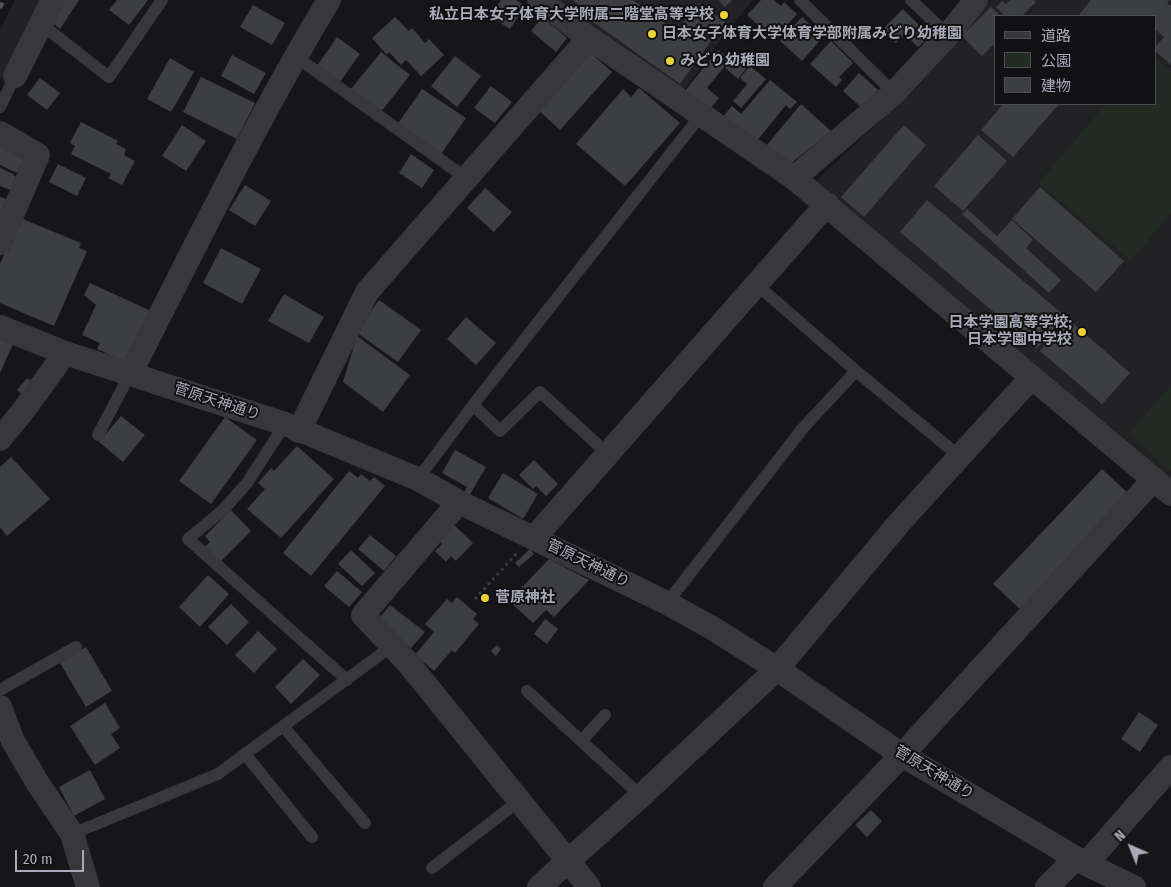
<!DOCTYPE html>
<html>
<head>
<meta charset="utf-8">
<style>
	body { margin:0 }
	#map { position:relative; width:1171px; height:887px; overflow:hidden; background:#161618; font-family:"Fira Sans Condensed","Noto Sans JP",sans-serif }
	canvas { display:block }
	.legend { position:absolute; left:994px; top:15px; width:162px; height:90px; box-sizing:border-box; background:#111113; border:1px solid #4d4e55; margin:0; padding:6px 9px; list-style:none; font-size:15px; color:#a8aab7 }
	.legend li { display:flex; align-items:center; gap:10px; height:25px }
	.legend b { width:25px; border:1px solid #4d4e55 }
	.north { position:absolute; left:1106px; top:822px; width:50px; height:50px; -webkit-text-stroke:4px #111113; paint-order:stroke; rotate:316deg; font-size:14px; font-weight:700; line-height:20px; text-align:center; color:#a8aab7 }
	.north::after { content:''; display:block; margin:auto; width:18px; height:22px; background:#a8aab7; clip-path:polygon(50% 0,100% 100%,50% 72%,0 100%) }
	.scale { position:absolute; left:15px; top:850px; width:69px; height:22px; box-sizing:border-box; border:2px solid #a8aab7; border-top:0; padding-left:6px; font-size:15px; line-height:18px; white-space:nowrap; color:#a8aab7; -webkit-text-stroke:4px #111113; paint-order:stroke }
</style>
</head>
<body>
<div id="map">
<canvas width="1171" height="887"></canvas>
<ul class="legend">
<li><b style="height:6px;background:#37373c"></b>道路</li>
<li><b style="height:14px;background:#222a24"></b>公園</li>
<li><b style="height:14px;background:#3d3e41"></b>建物</li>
</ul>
<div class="north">N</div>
<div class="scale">20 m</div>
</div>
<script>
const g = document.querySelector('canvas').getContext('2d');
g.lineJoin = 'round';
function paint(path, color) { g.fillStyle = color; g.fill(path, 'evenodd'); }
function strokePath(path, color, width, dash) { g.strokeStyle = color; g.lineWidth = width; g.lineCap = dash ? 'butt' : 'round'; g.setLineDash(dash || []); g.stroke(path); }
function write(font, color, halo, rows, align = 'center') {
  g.font = font + ' "Fira Sans Condensed","Noto Sans JP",sans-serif'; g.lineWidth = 4; g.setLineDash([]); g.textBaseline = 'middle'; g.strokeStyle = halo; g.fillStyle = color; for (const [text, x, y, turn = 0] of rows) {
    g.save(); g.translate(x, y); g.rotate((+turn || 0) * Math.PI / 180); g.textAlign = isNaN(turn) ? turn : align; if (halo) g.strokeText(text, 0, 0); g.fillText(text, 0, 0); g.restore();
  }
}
paint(new Path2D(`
	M15 0H40L0 80V31Z
	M547 0H753L728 30 682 93Z
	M991 0H1171V483L816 181 921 83ZM995 16H1155V104H995Z`), '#222224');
paint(new Path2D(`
	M1155 58 1171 72V213L1131 260 1039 183 1106 104H1155Z
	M1171 386V471L1129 433Z`), '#222a24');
paint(new Path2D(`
	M61 0H79L60 29 50 20Z
	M117 0H148L129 25 109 10Z
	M501 0H516L525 6 510 29 490 16Z
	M572 0H633L677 32 698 3 725 22 680 84 590 20 593 15Z
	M718 0H732L725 7Z
	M761 0H774L781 6 784 2 797 14 774 40 747 15Z
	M1010 0H1034L1036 2 1022 16H1005L996 7 1002 1 1006 4Z
	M1091 0H1169L1167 3 1171 6V65L1155 51V47L1164 37 1155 29V16H1078Z
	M253 5 285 23 272 45 240 27Z
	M991 7 1001 16H995V43L982 56 962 36Z
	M903 9 930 36 918 47 905 34 896 43 882 30Z
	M395 17 409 31 412 28 425 43 429 39 444 55 421 76 406 60 401 65 389 52 387 55 372 38Z
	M542 17 567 38 556 52 531 31Z
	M802 17 823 37 802 61 780 41Z
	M337 37 360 54 340 82 317 66Z
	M831 41 853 63 839 77 842 80 836 87 810 64Z
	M718 50 729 58 734 52 749 65 738 79 724 67 707 88 719 98 708 111 684 92Z
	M588 51 612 72 560 130 537 109Z
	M381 52 410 75 380 113 351 89Z
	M232 55 266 73 254 94 221 76Z
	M455 56 481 76 457 107 431 86Z
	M170 58 194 72 171 112 147 99Z
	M750 66 766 79 741 108 733 101 747 84 740 78Z
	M859 73 878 90 862 108 843 91Z
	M201 77 255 103 237 139 183 112Z
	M40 78 60 93 47 110 27 95Z
	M770 80 797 102 790 109 786 105 756 142 721 119 732 106 741 114Z
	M491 86 512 102 495 123 474 108Z
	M639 88 680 123 625 186 576 144 623 89 631 97Z
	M422 89 466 118 441 154 397 125Z
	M801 104 831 131 789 165 766 146Z
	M1003 104H1059L1013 157 981 130Z
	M81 122 118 141 116 144 126 149 124 155 135 161 122 185 108 178 111 174 71 154 75 146 70 143Z
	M182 125 206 141 186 171 162 156Z
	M904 125 926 145 864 217 841 197Z
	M978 135 1007 161 963 211 934 186Z
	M0 145 24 158 17 173 0 165Z
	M411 154 434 170 422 188 399 173Z
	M58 164 86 178 77 196 49 182Z
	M0 168 13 174V175L16 177 11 190 0 186Z
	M245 185 271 201 255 226 229 210Z
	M1040 187 1124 261 1096 292 1012 219Z
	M485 188 512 212 494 232 467 208Z
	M0 197 6 199 0 216Z
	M927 200 1065 316 1037 349 900 232Z
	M967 209 997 236 1012 220 1033 240 1026 248 1061 280 1049 293 962 214Z
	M20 218 81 243 79 248 87 251 54 326 0 303V264Z
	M221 248 261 269 242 304 203 283Z
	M90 283 153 312 128 363 97 349 100 343 82 335 96 305 84 295Z
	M284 294 324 317 309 343 268 321Z
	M379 300 421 330 398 362 356 332Z
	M466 317 496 343 476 365 447 339Z
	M1068 319 1130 373 1102 404 1040 351Z
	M357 336 410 375 383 412 343 382Z
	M0 338 13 344 0 373Z
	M27 378 33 382 23 395 17 390Z
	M121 416 145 435 123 462 99 442Z
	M225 417 257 440 211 504 179 481Z
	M297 446 334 479 281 538 247 509 265 489 258 483 271 468 274 471Z
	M455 450 486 467 469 496 464 493 467 487 442 473Z
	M11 457 50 499 7 536 0 527V467Z
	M534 460 558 484 546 496 536 486 533 489 519 475Z
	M1102 469 1131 496 1022 611 993 584Z
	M349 471 358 478 361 474 370 481 374 477 385 486 311 576 283 553Z
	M503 473 538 494 523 519 488 498Z
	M231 510 251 531 220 562 205 547 210 542 205 536Z
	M454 525 473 543 456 561 451 556 446 562 435 551 442 544 439 541Z
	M370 535 396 556 384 571 358 549Z
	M530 549 534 554 519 567 515 563Z
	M351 550 375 573 362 586 338 564Z
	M549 559 589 580 554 617 546 610 533 623 509 601Z
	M337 571 362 592 349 607 324 586Z
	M208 575 229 594 200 627 179 607Z
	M457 597 477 614 473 619 479 624 455 653 452 650 434 671 415 655 434 632 425 624 447 599 452 603Z
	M231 604 249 622 227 645 208 627Z
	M390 605 425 632 411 648 377 621Z
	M545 619 558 629 547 644 534 634Z
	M258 631 277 649 254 673 235 655Z
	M497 645 501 649 496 656 491 651Z
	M86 647 112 691 86 707 60 663Z
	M303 659 320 675 291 704 275 687Z
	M105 703 120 728 111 734 120 748 95 765 70 726Z
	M1139 712 1158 725 1140 752 1121 739Z
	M90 770 105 799 74 816 59 787Z
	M871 810 882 821 867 837 855 825Z`), '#3d3e41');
strokePath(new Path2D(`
	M475 599 516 554`), '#3d3d43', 3, [2.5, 4]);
strokePath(new Path2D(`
	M800 0 894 93
	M911 0 948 35
	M41 24 109 77 162 0
	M295 56 466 178
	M0 107 15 76
	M756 284 856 371 959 456
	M473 405 500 431 540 392 608 454
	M285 424 247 483 223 510 188 539 347 680
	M98 435 130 374
	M418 479 473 405 701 115
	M667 603 803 428 856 371
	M0 690 76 647
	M527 691 641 796
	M283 726 365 823
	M582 740 605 715
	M245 754 312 837
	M72 834 218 774 392 646
	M432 868 520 800`), '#37373c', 12);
strokePath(new Path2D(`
	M539 0 589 38 794 178 1171 494
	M15 76 53 0
	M0 133 38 155 0 243
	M794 178 894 93 948 35 976 0
	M0 327 65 353 285 424 418 479 459 502 667 603 714 629 777 669 902 755 1086 864 1134 887
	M130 374C194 249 256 121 329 0
	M299 431 367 292 589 38
	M0 439 23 411 65 353
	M459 502 363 615 409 664 589 887
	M534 538 827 204
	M0 707 13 741 37 782 72 834 88 887
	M1086 864 1171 767
	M539 887 641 796 777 669 900 522 1032 377
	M775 887 902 755 1154 479
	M1047 887 1076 858`), '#37373c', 24);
strokePath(new Path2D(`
	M0 8 4 0`), '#505057', 4, [6, 5]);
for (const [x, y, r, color] of [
	[724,15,5,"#ecd239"],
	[652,34,5,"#ecd239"],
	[670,61,5,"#ecd239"],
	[1082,332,5,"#ecd239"],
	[485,598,5,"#ecd239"]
]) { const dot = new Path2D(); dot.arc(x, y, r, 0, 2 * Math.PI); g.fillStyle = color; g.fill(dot); strokePath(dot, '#111113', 2); }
write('bold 15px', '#a8aab7', '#111113', [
	["私立日本女子体育大学附属二階堂高等学校",714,15,"right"],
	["日本女子体育大学体育学部附属みどり幼稚園",662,34],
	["みどり幼稚園",680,61],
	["日本学園高等学校;",1072,323,"right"],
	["日本学園中学校",1072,340,"right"],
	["菅原神社",495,598]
], 'left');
write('15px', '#a8aab7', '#111113', [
	["菅原天神通り",217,402,18],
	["菅原天神通り",588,564,26],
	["菅原天神通り",934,773,31]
]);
</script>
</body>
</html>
